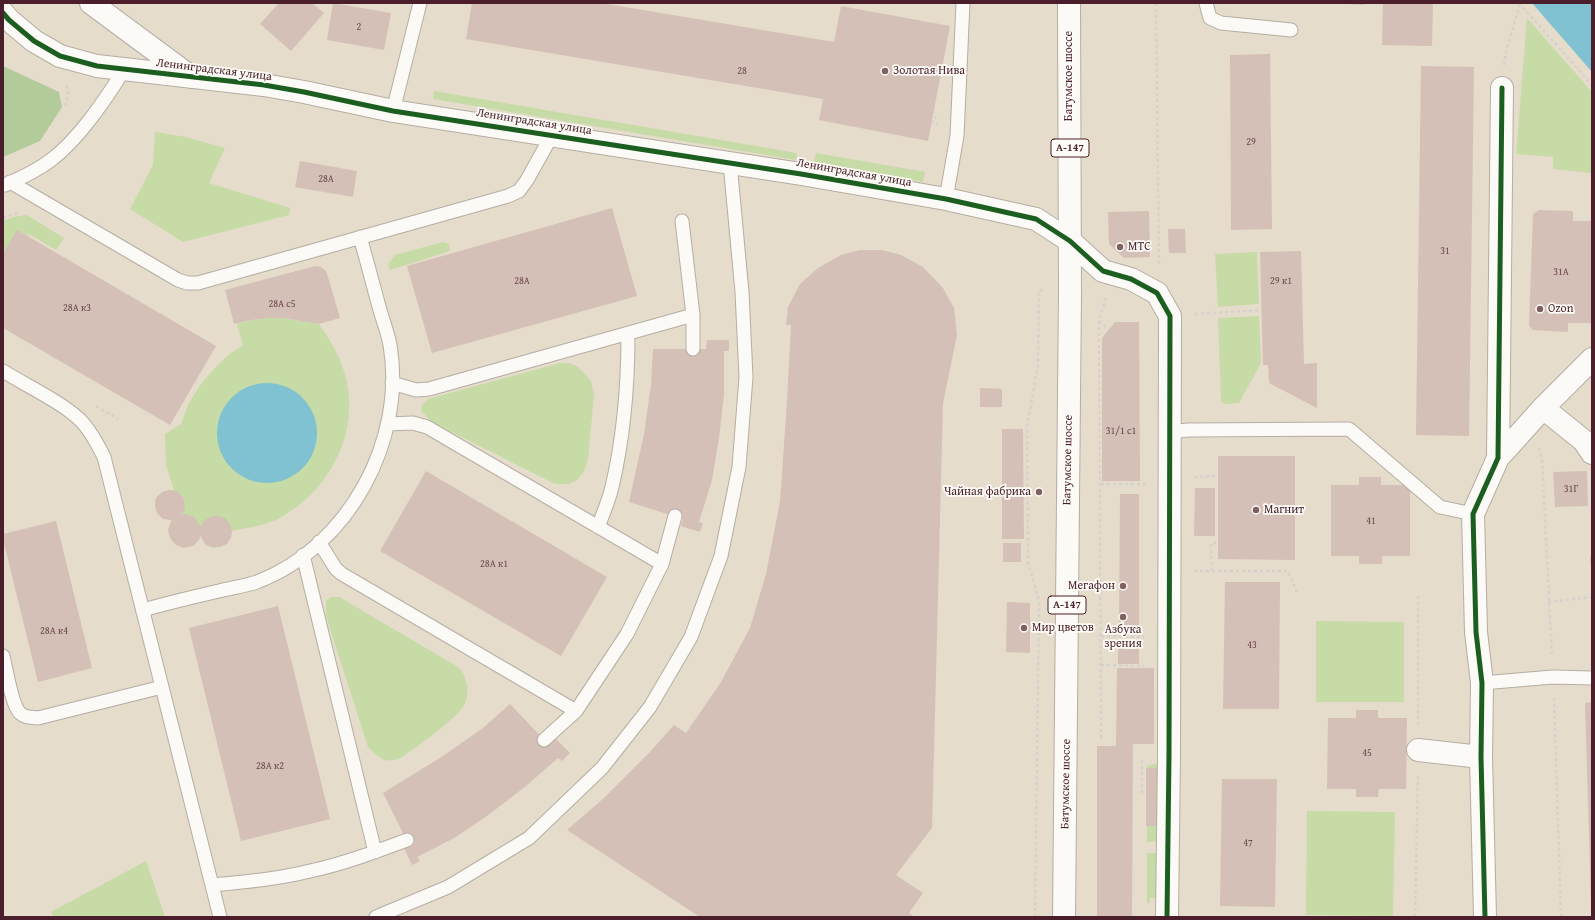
<!DOCTYPE html>
<html>
<head>
<meta charset="utf-8">
<style>
	body { margin:0 }
	#map { position:relative; width:1595px; height:920px; overflow:hidden; background:#e5dccb; font-family:"Gentium Book Plus",serif }
	canvas { display:block }
	.frame { position:absolute; inset:0; border:4px solid #4a1f2b; pointer-events:none }
</style>
</head>
<body>
<div id="map">
<canvas width="1595" height="920"></canvas>
<div class="frame"></div>
</div>
<script>
const g = document.querySelector('canvas').getContext('2d');
g.lineJoin = 'round';
function paint(path, color) { g.fillStyle = color; g.fill(path, 'evenodd'); }
function strokePath(path, color, width, dash) { g.strokeStyle = color; g.lineWidth = width; g.lineCap = dash ? 'butt' : 'round'; g.setLineDash(dash || []); g.stroke(path); }
function write(font, color, halo, rows, align = 'center') {
  g.font = font + ' "Gentium Book Plus",serif'; g.lineWidth = 3.5; g.setLineDash([]); g.textBaseline = 'middle'; g.strokeStyle = halo; g.fillStyle = color; for (const [text, x, y, turn = 0] of rows) {
    g.save(); g.translate(x, y); g.rotate((+turn || 0) * Math.PI / 180); g.textAlign = isNaN(turn) ? turn : align; if (halo) g.strokeText(text, 0, 0); g.fillText(text, 0, 0); g.restore();
  }
}
paint(new Path2D(`
	M1527 18 1592 92V173L1553 169V157L1516 154Z
	M434 91 797 153 796 160 433 99Z
	M155 132 186 137 225 148 209 183 290 208 289 215 183 242 130 209 153 165Z
	M816 153 925 172 923 182 814 162Z
	M27 215 64 238 56 250 29 234 3 279V221L14 217Z
	M443 242 449 244 450 251 390 270 388 264 395 255Z
	M1257 252 1259 304 1218 307 1215 254Z
	M1259 316 1261 363 1239 403 1225 404 1222 403 1221 399 1218 318Z
	M268 318H284L319 324C331 341 341 358 346 378 360 436 327 494 276 520 262 526 247 528 232 531 229 549 207 555 201 536 190 559 159 543 172 520 147 518 151 488 174 490L166 465 165 434 181 424 189 403 201 384 214 369 227 356 243 345 237 324 251 320Z
	M560 363H569L578 367 585 374 591 381 594 395 588 460 583 473 577 480 569 484H555L432 422 421 411 422 405 428 399Z
	M331 597H340L346 601 458 667C466 675 470 689 466 701 462 716 418 745 404 756 387 765 381 760 368 747L326 616V601Z
	M1316 621 1404 622V702H1316Z
	M1159 763 1158 841 1147 842V766Z
	M1307 811 1395 812 1393 916 1306 915Z
	M1147 853H1157V898H1150V903H1147Z
	M146 861 165 917H54L51 912Z`), '#c6dba6');
paint(new Path2D(`
	M3 66 59 92 62 107 40 141 3 157Z`), '#b3ca9b');
paint(new Path2D(`
	M1532 3H1592V72Z
	M217 433a50 50 0 1 1 100 0a50 50 0 1 1-100 0Z`), '#80c2d1');
paint(new Path2D(`
	M279 3H312L324 13 291 51 260 24Z
	M333 3 391 13 384 50 327 40Z
	M472 3H601L834 42 841 6 950 26 928 141 819 120 823 99 466 39Z
	M1348 3H1364V5L1348 4Z
	M1383 3H1433L1432 46 1382 45Z
	M1270 54 1272 229 1231 230 1230 55Z
	M1421 66 1474 67 1469 436 1416 435Z
	M300 161 357 171 353 197 295 187Z
	M612 208 637 296 432 353 407 266Z
	M1539 210 1573 211V221H1592V323H1568V332L1533 330 1529 326 1533 214Z
	M1149 211 1150 257 1124 258 1109 244 1108 212Z
	M1168 229H1185L1186 253H1169Z
	M17 230 216 346 170 425 3 328V254Z
	M860 250H882L901 255 923 267 943 288 954 308 957 335 943 403 932 828 896 875 923 893 909 913 915 917H700L567 830 604 798 650 752 674 725 686 733 721 682 750 628 766 574 780 502 787 401 791 325H786L788 307 800 284 818 268 841 255Z
	M1301 251 1304 364 1317 363V408L1269 383 1268 365H1263L1260 252Z
	M315 266 321 267 326 271 328 277 340 318 319 324 284 318H268L251 320 234 324 225 290Z
	M1115 322H1139L1140 481H1102V338Z
	M707 340H729V351H724V394L719 438 712 480 699 522 703 523 700 532 681 526 683 519 629 502 644 434 651 385 653 349H706Z
	M980 388 1002 389V407H980Z
	M1002 429H1023L1024 539H1002Z
	M1218 456H1295V560L1218 559Z
	M426 471 607 577 561 656 380 551Z
	M1587 471 1588 506 1555 507 1553 472Z
	M1359 477H1381V485H1410V556H1382V564H1359V556H1331V485H1359Z
	M1195 488H1215V536H1194Z
	M169 490 177 491 183 497 185 504 184 512 181 515 186 514 194 517 201 527 205 520 212 516H219L225 518 230 524 232 531 231 538 227 544 220 547H213L206 545 202 539 201 535 199 540 193 546 184 548 176 545 170 538 168 530 171 521 173 520 163 519 157 513 155 506 156 498 162 492Z
	M1120 494H1139V634H1119Z
	M56 521 92 668 38 682 3 539V534Z
	M1003 543H1021V562H1003Z
	M1592 556V570H1591L1590 557Z
	M1225 582H1280L1279 709H1223Z
	M1007 602 1030 603V653L1006 652Z
	M278 606 330 819 241 841 189 628Z
	M1118 640H1139V664H1118Z
	M1117 668H1154V744H1133L1132 917H1097V746H1116Z
	M1592 702V904H1591L1585 703Z
	M510 704 547 743 554 737 570 753 562 761 558 758 526 786 491 813 456 837 417 857 420 861 412 865 403 846 408 843 383 793 443 756 483 728Z
	M1356 710H1378V718H1407L1406 789H1379L1378 797H1356V789H1327L1328 718H1356Z
	M1146 768H1159L1158 826H1146Z
	M1222 779H1277L1275 907 1220 906Z`), '#d4c0b6');
const lane = new Path2D(`
	M1206 3 1210 18 1221 23 1291 30
	M393 111 420 3
	M10 182 178 280 187 283H198L508 196 519 191 527 180 552 135
	M5 185C19 179 39 169 51 160 79 139 105 100 124 70
	M946 199 957 136 963 3
	M682 221 693 315V349
	M3 371C25 385 66 404 83 423 92 433 98 445 104 457L220 917
	M392 383 416 390 429 389 693 315
	M388 424 413 423 427 427 662 564
	M1170 432 1188 430 1349 429 1440 507 1473 514
	M598 527C603 514 609 500 612 487 624 436 628 385 628 334
	M319 542 336 569 342 574 576 711
	M303 555 375 852
	M143 610C168 603 193 597 219 591 231 588 245 586 257 582 349 547 406 440 390 345 388 333 383 321 380 310 373 285 367 261 360 237
	M3 656C6 668 12 706 20 713 25 718 31 717 38 718L162 687
	M1482 683 1553 677 1592 678
	M544 740 576 711 627 634 662 564 675 516
	M212 885C245 882 278 879 310 871 343 864 375 852 407 840
	M376 917 448 887 529 838 602 768 650 707 691 637 721 556 739 467 746 377 742 292 730 163`);
const street = new Path2D(`
	M91 3 191 77
	M3 13 9 20 34 41 60 56 97 66 264 85 304 92 393 111 801 174 946 199 1036 219 1070 241 1103 271 1131 279 1157 293 1170 316 1169 755 1167 917
	M1543 408 1584 441 1592 453
	M1498 458 1543 408 1592 359
	M1418 750 1481 757
	M1485 917 1481 757 1482 683 1476 632 1473 514 1498 458 1502 88`);
const highway = new Path2D(`
	M1064 917 1070 292 1069 3`);
strokePath(lane, '#b6ada3', 15);
strokePath(street, '#b6ada3', 24);
strokePath(highway, '#b6ada3', 24);
strokePath(new Path2D(`
	M1156 3 1159 266
	M1519 3 1592 85
	M1504 65 1506 52 1520 4
	M65 106C68 98 69 92 66 83
	M936 116 932 123 938 124
	M3 218 20 212
	M1195 314 1262 310
	M1099 321 1109 329
	M96 406 118 419
	M1539 448 1542 459 1552 657
	M1194 477 1218 476
	M1101 484H1146
	M1194 571H1288L1298 595
	M1212 571 1211 543H1218
	M1418 596V725
	M1548 602 1592 597
	M1030 628H1038
	M1101 636 1144 637
	M1101 665 1144 666
	M1554 698 1561 917
	M1101 738 1099 321 1106 297
	M1142 793V761L1144 759
	M1035 917 1039 601 1028 562 1027 427 1038 364 1039 290 1045 291
	M1415 917 1418 774`), '#d6d1cd', 2.5, [3, 3]);
strokePath(lane, '#fbfaf7', 13);
strokePath(street, '#fbfaf7', 22);
strokePath(highway, '#fbfaf7', 22);
strokePath(new Path2D(`
	M3 13 9 20 34 41 60 56 97 66 264 85 304 92 393 111 801 174 946 199 1036 219 1070 241 1103 271 1131 279 1157 293 1170 316 1169 755 1167 917
	M1485 917 1481 757 1482 683 1476 632 1473 514 1498 458 1502 88`), '#1b5e20', 5);
for (const [x, y, r, color] of [
	[885,71,4,"#806163"],
	[1120,247,4,"#806163"],
	[1540,309,4,"#806163"],
	[1039,492,4,"#806163"],
	[1256,510,4,"#806163"],
	[1123,586,4,"#806163"],
	[1123,617,4,"#806163"],
	[1024,628,4,"#806163"]
]) { const dot = new Path2D(); dot.arc(x, y, r, 0, 2 * Math.PI); g.fillStyle = color; g.fill(dot); strokePath(dot, '#fdfcf7', 1.5); }
write('10px', '#6c474e', null, [
	["2",359,27],
	["28",742,71],
	["29",1251,142],
	["28А",326,179],
	["31",1445,251],
	["31А",1561,272],
	["28А",522,281],
	["29 к1",1281,281],
	["28А с5",282,304],
	["28А к3",77,308],
	["31/1 с1",1121,431],
	["31Г",1571,489],
	["41",1371,521],
	["28А к1",494,564],
	["28А к4",54,631],
	["43",1252,645],
	["45",1367,753],
	["28А к2",270,766],
	["47",1248,843]
]);
for (const [x, y, w] of [
	[1070,148,38],
	[1067,605,38]
]) { const box = new Path2D(); box.roundRect(x - w / 2, y - 9, w, 18, 3); g.fillStyle = '#fdfcf7'; g.fill(box); strokePath(box, '#4a1f2b', 1); }
write('bold 11px', '#4a1f2b', null, [
	["А-147",1070,148],
	["А-147",1067,605]
]);
write('12px', '#4a1f2b', '#fdfcf7', [
	["Ленинградская улица",214,70,7],
	["Батумское шоссе",1069,76,-90],
	["Ленинградская улица",534,122,9],
	["Ленинградская улица",854,173,10],
	["Батумское шоссе",1068,460,-89],
	["Батумское шоссе",1066,784,-89]
]);
write('12px', '#4a1f2b', '#fdfcf7', [
	["Золотая Нива",893,71],
	["МТС",1128,247],
	["Ozon",1548,309],
	["Чайная фабрика",1031,492,"right"],
	["Магнит",1264,510],
	["Мегафон",1115,586,"right"],
	["Мир цветов",1032,628],
	["Азбука",1123,630,"center"],
	["зрения",1123,644,"center"]
], 'left');
</script>
</body>
</html>
